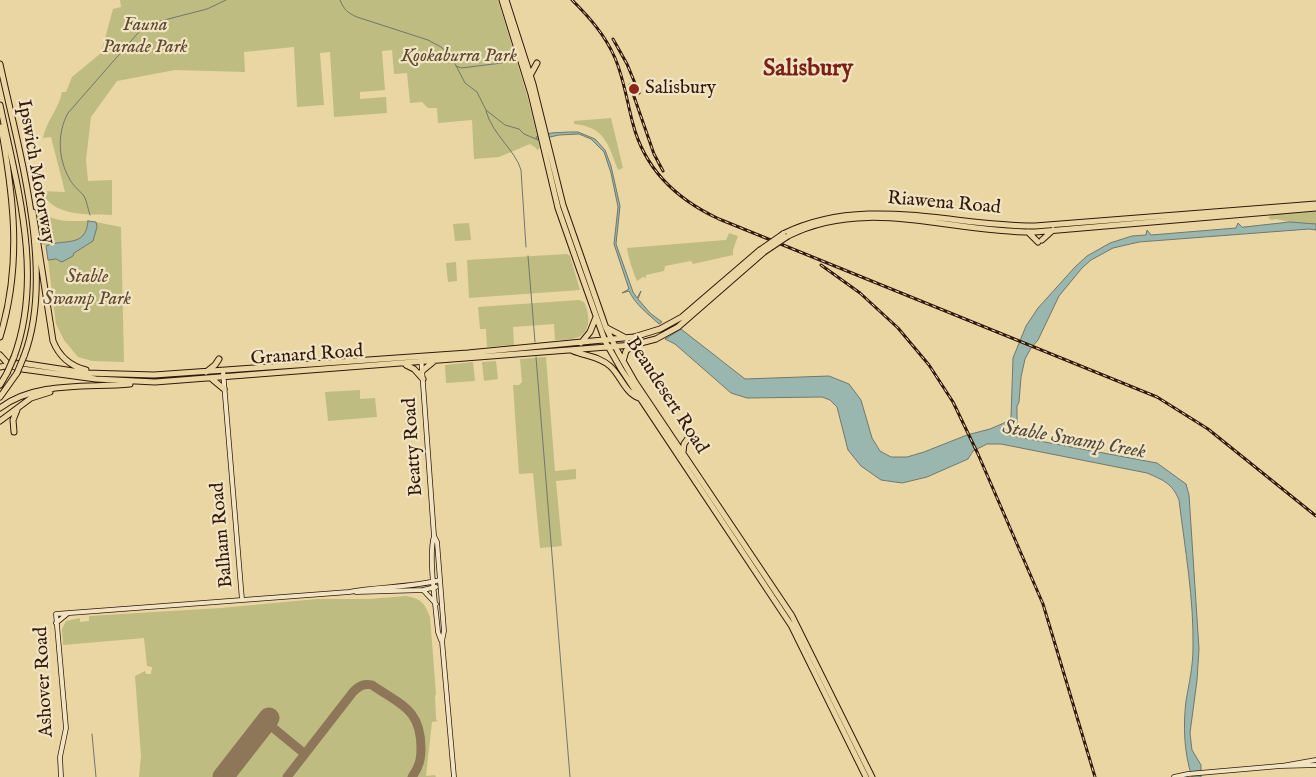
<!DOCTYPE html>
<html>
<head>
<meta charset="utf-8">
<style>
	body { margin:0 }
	canvas { display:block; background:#e9d6a3 }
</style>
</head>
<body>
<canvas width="1316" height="777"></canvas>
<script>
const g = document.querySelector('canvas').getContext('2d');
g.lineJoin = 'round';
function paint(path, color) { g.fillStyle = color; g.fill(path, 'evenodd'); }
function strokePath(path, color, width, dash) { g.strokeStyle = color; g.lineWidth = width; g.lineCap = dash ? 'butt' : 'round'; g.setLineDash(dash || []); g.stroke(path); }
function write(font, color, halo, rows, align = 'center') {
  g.font = font + ' "IM FELL English",serif'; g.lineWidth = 4.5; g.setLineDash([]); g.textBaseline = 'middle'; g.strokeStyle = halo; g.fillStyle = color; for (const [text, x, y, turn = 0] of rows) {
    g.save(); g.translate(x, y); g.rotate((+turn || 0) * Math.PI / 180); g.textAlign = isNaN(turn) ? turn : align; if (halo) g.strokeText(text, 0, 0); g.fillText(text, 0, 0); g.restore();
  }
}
paint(new Path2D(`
	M120 0H498L527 95 540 148 537 150 536 148 530 144 499 157 474 159 472 120 438 123 437 108H428L422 102 410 103 407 73 394 74 392 50 382 51 385 90 360 92V99L386 97 387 113 334 117 330 52 320 53 324 105 297 107 294 47 244 52 245 72 175 70 117 81 91 117 86 160 88 181 112 180V215C87 214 53 217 41 191L65 192 51 137 43 138C46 121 59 109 62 92H66L72 77 101 53 113 9 121 7Z
	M611 118 623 168 618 170C608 144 605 127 574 124V121Z
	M36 207C50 223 69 221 88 221 86 249 63 238 46 246L42 244Z
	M1316 211V224L1290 222 1276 219 1272 220 1268 218 1272 214Z
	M96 222 121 227 124 362 92 361 78 357 64 340 56 324 48 260 56 259 62 261 73 256 74 253 93 241 97 227Z
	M469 223 471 240 455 241 453 224Z
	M729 233 738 236 733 250V255L693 264 691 261 665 266 664 271 646 275V278L643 277 637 281C633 272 628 256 627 248L726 240Z
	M567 254 570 256 580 290 469 298 467 260Z
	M456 262 457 281 448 282 446 263Z
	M579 300 584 302C590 314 592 333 576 338 570 340 562 340 555 340L554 324 513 327 514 345 487 347 486 329H480L478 307Z
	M546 357 555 471 576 469V479L556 481 562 546 540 548 533 473 519 474 513 385H519L522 382 520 359Z
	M496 361 498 379 484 381 482 362Z
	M473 362 475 381 446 383 445 365Z
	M360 390V399L375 398 377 417 328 421 325 392Z
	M406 596C420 598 425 603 430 617L436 694 435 696 436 719 438 721 432 722 426 776 435 775 436 777H414L417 772 416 769 409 777H139L141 756 135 676 145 671 146 674H151L152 667 147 666 144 638 63 645 62 629 66 621 80 618V622L89 621V616L221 608 317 599H369Z`), '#bebc80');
const water = new Path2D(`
	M569 132H578L595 139 605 150 611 166 620 206 616 244 633 292 637 298 641 291 638 299 650 313 662 322 659 324C648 314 635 304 629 291L622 293 629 289 614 244 618 207 611 173 604 152 591 139 579 134 559 135 537 140 536 137 551 133Z
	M88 221 96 222 97 227 93 241 74 253 73 256 62 262 56 259 48 260 46 246C63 238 86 249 88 221Z
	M1290 222 1316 224V230L1309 229 1139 242 1113 248 1091 260 1082 268 1059 296 1038 340 1031 348 1025 359 1021 377 1019 402 1017 406V422L1014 428 1007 435 1157 463 1186 484 1189 495 1199 649 1197 680 1190 733 1192 750 1201 765V777H1192C1184 753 1183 726 1186 701 1189 684 1193 666 1193 648 1194 599 1185 549 1179 500 1172 483 1163 480 1147 473L1001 444H987L973 451 968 459 927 477 902 483 881 480 861 466 848 450 837 407 830 400 822 397 747 398 731 393 675 344 665 339 681 329 745 379 829 376 849 384 861 400 872 438 880 451 891 457H907L924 452 967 435 990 429 1004 423 1011 417 1013 358 1026 326 1038 308 1075 267 1087 256 1110 243 1132 236 1146 235 1147 230 1151 235 1236 228 1238 223 1242 227Z`);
paint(water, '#99b7ae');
strokePath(water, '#70776d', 1);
strokePath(new Path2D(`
	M340 0C344 10 348 13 357 17L428 40 441 47 451 56 465 83 477 92 486 110 505 125 519 129 524 134 536 139
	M456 66 461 68 502 63
	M486 111C492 134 516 151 521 170L526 247
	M90 215C88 210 87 201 84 196 79 190 73 186 69 178 58 158 57 133 68 113L145 25 207 9 226 0
	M528 256 535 342
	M536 357 570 777
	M92 734 96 777`), '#70776d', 1);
strokePath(new Path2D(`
	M266 722 305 754
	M227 773 232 777
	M287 777 353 692C359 686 364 683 372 685 401 705 421 709 421 748 421 760 419 767 412 777`), '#8e7758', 9);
strokePath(new Path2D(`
	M223 777 269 718`), '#8e7758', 21);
const secondary = new Path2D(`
	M421 356 434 536 437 542 444 631 442 641 454 777
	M223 371 242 600
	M434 536C428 556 436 609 438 632L441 640
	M423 590 436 604
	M356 592 423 590 436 587
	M56 623 67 614
	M1282 766 1316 760
	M61 777 60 757 66 728 56 614 349 592C379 586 410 588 440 580
	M1174 777 1188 774 1280 766 1316 765`);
const highway = new Path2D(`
	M502 0 531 94 558 208 579 268 605 341 621 369 640 398 791 625 866 777
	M506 0 533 84 563 205 606 328 618 352 635 382 792 616 872 777
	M0 64C18 149 56 273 24 356
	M531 74 537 63
	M0 105C17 186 44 276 14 357
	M33 212 53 341C59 356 70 366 86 370
	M1028 232 1038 242
	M783 234C864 194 950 226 1035 226L1316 204
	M788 236C866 196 952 233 1035 232L1316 208
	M1042 240 1053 230
	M607 328 626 338
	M0 337C22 265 14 199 1 127
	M581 343 590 332 596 317
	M573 351C586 356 600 357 610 366 621 376 625 393 639 398
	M0 355 9 365 22 369 96 379 155 382 633 345 656 339 678 327 764 252
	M623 361 626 351 633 345
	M406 365 414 369 423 379
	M0 367 21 363 86 373 154 375 468 353 634 337 660 329 682 317 760 250
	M422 371 433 362
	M206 372 215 365 219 359
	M212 379 224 389
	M0 385 7 373
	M0 397 17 373
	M0 408C36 381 87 388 130 384
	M0 421 31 398 50 392
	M14 432 13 420 17 410
	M683 452 684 444 689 437`);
strokePath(secondary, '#33180c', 5.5);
strokePath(highway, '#33180c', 7);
strokePath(secondary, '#f1e4c3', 4);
strokePath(highway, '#e9d6a3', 5);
const rail = new Path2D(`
	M572 0C590 18 605 35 615 58 624 79 627 102 633 124 645 170 678 200 719 219L1157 397 1208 429 1316 516
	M613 39 627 64 639 93
	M630 85 654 154 663 171
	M821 265 860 293 898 328 929 365 953 402 978 454 1043 604 1095 777`);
strokePath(rail, '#33180c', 3);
strokePath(rail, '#f1e4c3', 1, [4]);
const highwayBridge = new Path2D(`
	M760 250 783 234
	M764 252 788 236
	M7 373 14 357
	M17 373 24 356`);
strokePath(highwayBridge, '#33180c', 7, []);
strokePath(highwayBridge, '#e9d6a3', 5);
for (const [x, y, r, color] of [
	[634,89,6,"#8f2418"]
]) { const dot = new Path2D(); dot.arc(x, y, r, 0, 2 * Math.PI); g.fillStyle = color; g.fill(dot); strokePath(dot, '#f1e4c3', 2); }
write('italic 19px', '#5d492f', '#f1e4c3', [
	["Fauna",145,26],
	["Parade Park",145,48],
	["Kookaburra Park",459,57],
	["Stable",87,278],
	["Swamp Park",87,300]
]);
write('19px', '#33180c', '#f1e4c3', [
	["Salisbury",645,89]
], 'left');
write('19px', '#33180c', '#f1e4c3', [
	["Ipswich Motorway",35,172,80],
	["Riawena Road",944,204,5],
	["Granard Road",307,356,-4],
	["Beaudesert Road",666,396,57],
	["Beatty Road",414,447,-94],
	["Balham Road",223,535,-95],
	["Ashover Road",45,682,-93]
]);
write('italic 20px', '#52483d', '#f1e4c3', [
	["Stable Swamp Creek",1074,441,10]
]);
write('bold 24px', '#7a1f14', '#f1e4c3', [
	["Salisbury",808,70]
]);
</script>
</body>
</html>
